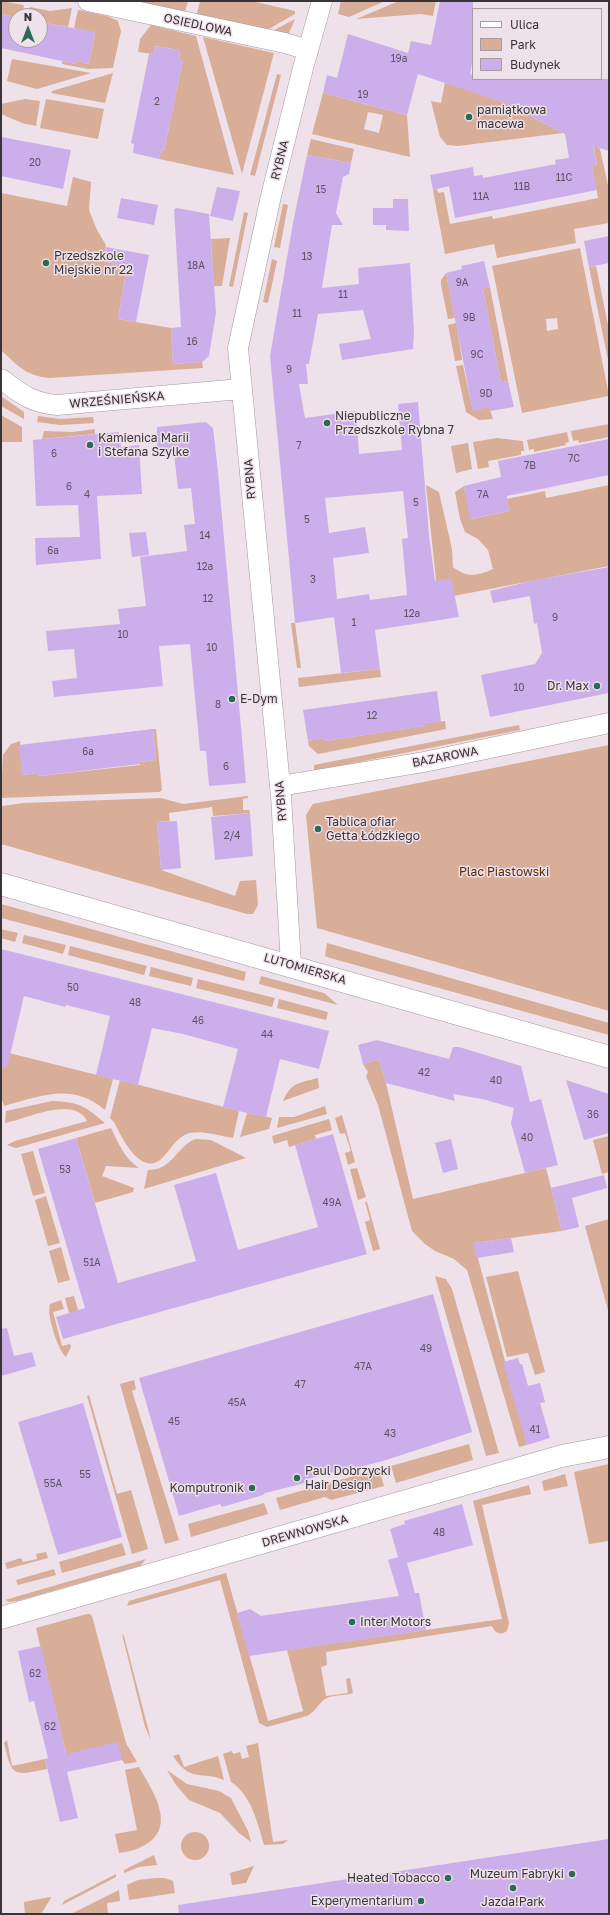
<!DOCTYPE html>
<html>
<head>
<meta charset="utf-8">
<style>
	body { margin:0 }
	#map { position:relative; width:610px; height:1915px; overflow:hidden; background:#eee1e9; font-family:"Golos Text",sans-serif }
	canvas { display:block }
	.frame { position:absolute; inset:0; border:2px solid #393437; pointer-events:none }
	.legend { position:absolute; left:472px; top:8px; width:130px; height:72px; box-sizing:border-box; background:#eee1e9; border:1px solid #a69ca2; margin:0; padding:5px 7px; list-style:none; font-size:12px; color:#393437 }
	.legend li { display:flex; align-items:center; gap:8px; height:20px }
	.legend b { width:20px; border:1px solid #a69ca2 }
	.north { position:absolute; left:8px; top:8px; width:40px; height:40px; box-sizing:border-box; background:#eee1e9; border:1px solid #a69ca2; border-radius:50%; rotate:0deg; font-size:11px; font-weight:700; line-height:16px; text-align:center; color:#393437 }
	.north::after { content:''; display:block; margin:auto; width:14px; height:18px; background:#2b6a57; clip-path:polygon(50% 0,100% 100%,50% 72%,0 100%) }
</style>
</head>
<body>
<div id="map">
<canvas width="610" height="1915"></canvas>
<div class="frame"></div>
<ul class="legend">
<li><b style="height:5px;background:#fff"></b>Ulica</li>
<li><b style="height:11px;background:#d8ae98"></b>Park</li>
<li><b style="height:11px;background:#ccafea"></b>Budynek</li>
</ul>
<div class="north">N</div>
</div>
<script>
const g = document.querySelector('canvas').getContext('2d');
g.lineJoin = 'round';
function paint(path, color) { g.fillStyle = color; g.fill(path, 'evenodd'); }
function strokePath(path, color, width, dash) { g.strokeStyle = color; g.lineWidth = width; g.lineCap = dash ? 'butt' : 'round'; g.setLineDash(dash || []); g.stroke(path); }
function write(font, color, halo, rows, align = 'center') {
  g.font = font + ' "Golos Text",sans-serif'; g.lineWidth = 3; g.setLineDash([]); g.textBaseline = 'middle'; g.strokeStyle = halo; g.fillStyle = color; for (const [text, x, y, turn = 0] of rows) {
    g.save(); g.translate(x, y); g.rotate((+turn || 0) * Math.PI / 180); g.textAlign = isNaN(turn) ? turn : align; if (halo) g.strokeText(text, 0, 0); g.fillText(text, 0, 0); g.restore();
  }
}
paint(new Path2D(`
	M1 1 24 5 22 16 16 17 1 14Z
	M113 1H188L185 12Z
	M200 1H252L295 11V14L262 33 200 18 197 13Z
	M341 1H385L349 17 338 14Z
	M399 1H436L433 16 421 14 356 19Z
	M30 7 50 11 72 8 68 27 40 22V16H27Z
	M78 10 107 16 118 21 121 31 113 68 88 69 62 64V61L76 64V61L89 64 95 33 74 28Z
	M295 19 287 38 267 34Z
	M151 25 196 36 234 175 159 159 161 150 164 151 183 60 179 59 180 50 155 46 153 54 138 52 140 39Z
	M203 37 274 53 242 174Z
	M12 59 91 73 37 89 7 81Z
	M113 73 105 103 51 93 52 91Z
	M277 74 281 75 255 176 250 175Z
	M445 82 505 103 563 133 458 146 447 145 440 137 431 101 441 103Z
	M323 93 407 115 410 157 312 134ZM368 112 383 115 379 133 364 129Z
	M25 99 40 101 36 126 22 123 1 114V104Z
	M46 99 104 109 98 139 40 128Z
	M311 139 354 149 351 163 307 155Z
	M593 144 600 149 609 190V223L574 229 576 243 497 258 494 244 445 254 433 190 437 189 438 193 444 192 450 224 492 216 493 219 598 198 592 166 597 165Z
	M73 177 91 182 89 210 97 230 106 245 103 261 127 267 118 319 171 328 173 364 202 362 203 368 50 378C26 376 18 366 1 350V193L67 206Z
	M283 204 288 205 280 248 274 247Z
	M244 212 248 213 233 287 229 286Z
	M230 238 222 286H214L211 239Z
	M580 248 609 396 522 413 492 266ZM557 318 558 329 547 331 546 319Z
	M272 259 277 261 268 303 263 302Z
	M596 266 609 330 608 360 589 267Z
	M446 273 455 318 448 319 441 285V280Z
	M490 287 508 381 501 382 483 289Z
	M456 323 462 358V360L455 361 448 325Z
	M463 365 473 410 489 407 493 419 479 420 466 412 456 366Z
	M1 396 24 412V419L1 406Z
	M1 415 22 427V442H1Z
	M38 416 60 419 93 417 94 423 60 425 37 422Z
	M609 424V437L579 443 578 440 573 441 571 431Z
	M95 429V434L42 439 44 431 72 432Z
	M567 432 569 442 565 443 566 445 534 452V449L529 450 527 440Z
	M497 438 523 441 524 451H521V455L488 461 489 467 478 469 473 442Z
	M468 443 472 469 456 473 451 446Z
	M426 485 439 492 452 549 453 567C467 578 477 576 493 569L488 550 478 539 465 532 460 519 455 492 464 486 471 519 509 511 507 499 545 491 546 498 609 485V566L438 599Z
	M291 623H295L301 668H297Z
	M380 669 381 677 299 687 298 678Z
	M445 721 446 729 318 754 309 746 308 741 324 738 325 741 425 726V723Z
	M519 725 520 730 314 771V765Z
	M153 729H156L162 790 160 792 1 798 3 755 11 744 20 741 22 775 38 773 39 776 140 765V762L156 760Z
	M609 745V1011L317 928 306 815 313 804Z
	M248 796V798L243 799V810H249L250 813 213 816 212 807 169 813 170 821 157 822 161 870 235 896 240 881 256 880 258 905 253 914H247L1 844 2 806 24 803 161 798 183 804Z
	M1 904 246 972 244 981 1 918Z
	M1 929 18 933 15 942 1 938Z
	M24 935 66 945 63 954 22 943Z
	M327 943 609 1023V1035L330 958 325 956Z
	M70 946 147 966 144 975 68 955Z
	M151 967 193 978 191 986 149 976Z
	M261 976 324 993 338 1005 259 984Z
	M198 979 275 998 272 1007 196 988Z
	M279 999 328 1012 326 1020 277 1008Z
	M1 1051 113 1079 105 1110C72 1082 41 1096 4 1106L1 1096Z
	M379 1059 386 1083 413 1199 546 1168 562 1231 474 1243 527 1445 519 1447 467 1270 454 1259 435 1251 425 1244 412 1231 378 1105 366 1076 368 1072 363 1064Z
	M318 1078 319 1088 283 1101C291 1082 300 1083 318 1078Z
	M120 1080 239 1111 233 1138C220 1136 203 1130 190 1133 179 1135 172 1147 165 1155 143 1182 122 1138 114 1122L110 1118Z
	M52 1101C79 1102 85 1106 105 1123L16 1148 7 1145 15 1141 87 1121C74 1095 27 1119 5 1123L6 1111Z
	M325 1106 327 1114 277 1128 279 1117H294Z
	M247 1113 272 1118 269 1129 240 1137Z
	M342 1115 355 1162 348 1165 345 1153 351 1151 345 1133 340 1134 335 1118Z
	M329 1119 332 1130 315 1135 316 1139 289 1147 287 1140 274 1144 272 1136Z
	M111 1128C119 1144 124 1158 139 1168L106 1166 102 1176 134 1188 133 1192 95 1203 76 1138Z
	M609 1136V1172L602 1174 593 1140Z
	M195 1139 211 1140 246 1158 144 1189 148 1170C173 1170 175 1148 195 1139Z
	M33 1151 45 1193 33 1196 21 1154Z
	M357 1168 366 1197 358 1200 350 1169Z
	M46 1196 60 1243 48 1246 35 1200Z
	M365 1202H367L380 1249 373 1251 365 1222 370 1220Z
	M609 1219V1314L585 1226Z
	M61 1247 70 1280 58 1283 49 1251Z
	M518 1271 545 1372 535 1375 528 1353 507 1357 486 1277Z
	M435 1276 446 1279 452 1289 499 1453 486 1456Z
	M74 1296 84 1332 75 1335 65 1298Z
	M61 1300 64 1309 53 1312 62 1346 70 1344 71 1347 66 1357C58 1351 46 1313 50 1304Z
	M134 1380 136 1389 132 1391 179 1540 165 1544 120 1384Z
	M89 1395 117 1494 131 1490 148 1549 132 1554 87 1396Z
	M469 1444 473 1460 396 1483 391 1466Z
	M609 1464V1541L589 1544 574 1472Z
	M379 1469 384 1486 331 1500 325 1497 280 1510 276 1498Z
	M565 1474 568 1486 544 1491 542 1481Z
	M529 1485 531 1494 482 1505 509 1623 507 1631C500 1636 495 1633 492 1626L326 1652 327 1665 321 1667 326 1696 348 1693 346 1679 350 1678 353 1693C345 1696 333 1694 325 1699 318 1704 315 1712 307 1716L267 1727 259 1723 220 1580 127 1606 129 1601 226 1573 268 1721 303 1711 287 1650 502 1619 473 1501Z
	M264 1503 268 1514 191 1537 188 1524Z
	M122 1543 126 1555 62 1573 59 1562Z
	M46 1552 48 1558 7 1569 5 1563 21 1558 23 1562 37 1559 36 1554Z
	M146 1559 140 1566 17 1601 9 1602 5 1600Z
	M54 1569 56 1575 18 1585 16 1580Z
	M87 1614H90L92 1616 126 1743 137 1762 125 1764 122 1760 66 1754 36 1628Z
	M122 1634 124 1636 151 1740 145 1727Z
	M7 1740 12 1766 45 1759 47 1769C13 1776 12 1777 4 1743Z
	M258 1743 273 1842 288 1840 283 1844 264 1845C258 1824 251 1794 231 1782L223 1754 232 1751 233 1754 240 1752 242 1759 249 1757 246 1746Z
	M179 1754 184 1767 218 1756 224 1780C202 1770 191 1784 173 1756Z
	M139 1767C152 1790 179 1828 143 1846 136 1850 127 1852 119 1853L115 1834 137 1830 125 1770Z
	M167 1770 187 1784 219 1791 231 1798 248 1831 251 1842 239 1833 220 1813 189 1800 176 1785Z
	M181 1846a14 14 0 1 1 28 0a14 14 0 1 1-28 0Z
	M154 1855 157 1865 139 1867 124 1873V1870Z
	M254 1866 246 1883 232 1885 230 1873Z
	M116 1874V1877L62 1905 64 1901Z
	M155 1878H165L173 1881 175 1893 129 1900 127 1885 138 1880Z
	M119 1890 120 1901 107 1903 108 1914H71Z
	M50 1897 51 1898 41 1914H25L24 1902Z`), '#d8ae98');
paint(new Path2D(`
	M440 1H473V58L470 74 473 75V79H609V151L593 146 597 165 592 166 597 190 455 218 449 186 433 190 430 175 473 167 474 176 483 175V178L556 164 555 160 569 158 565 134 505 103 418 74 407 115 323 93 327 75 337 78 348 34 408 53 411 41 431 45Z
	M1 14 16 17V40H40V22L95 32 89 64 76 61V64L1 48Z
	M155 46 180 50 179 59 183 60 164 151 161 150 159 159 133 153 134 144 131 143 149 54H153Z
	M1 137 71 150 63 189 1 176Z
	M307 155 351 163 349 174 343 177 336 213 343 225H332L322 288 359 284 358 268 410 263 414 332 413 349 342 360 339 344 371 339 363 310 318 314 309 364H306L308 384H299L305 418 356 411 359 454 402 450 398 404 418 402 429 535 435 581 451 578 459 617 375 630 380 669 341 673 334 617 295 623 270 356 293 223ZM403 491 408 538 402 539 407 595 370 600 369 594 337 599 333 558 369 553 365 527 329 533 325 498Z
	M217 187 240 191 233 221 210 216Z
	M121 198 158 205 154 225 117 218Z
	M393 199H408L409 231 386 230V225H373V208H393Z
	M177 208 209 214 216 313 209 356 202 362 173 364 171 328 181 327 174 209Z
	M609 236V263L589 267 584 241Z
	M106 247 149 255 136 322 118 319 127 267 103 261Z
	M484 261 490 287 483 289 501 382 508 381 514 407 490 411 489 407 473 411 446 273 462 269 461 266Z
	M206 422 213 428 218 472 246 783 209 786 206 751H200L190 644 159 646 163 686 54 697 52 681 77 678 74 649 48 651 46 631 120 624 118 609 146 606 140 557 187 551 184 525 195 524 191 488 178 489 174 453 157 454V427Z
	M119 432 121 447 139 445 142 494 97 496 101 559 36 565 35 538 80 537 78 505 36 506 33 440Z
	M609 439V475L507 496 509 511 470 519 464 486 501 477 498 461Z
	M146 532 149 555 132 557 129 533Z
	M609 567V693L490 717 481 675 535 664 542 653 537 623 534 624 530 596 493 603 490 591 535 580Z
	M437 691 441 722 425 723 426 726 325 741 324 738 308 741 303 710Z
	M153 729 156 760 140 762V764L39 776 38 773 22 775 19 745Z
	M250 813 253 856 215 860 211 817Z
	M177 821 181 868 161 870 157 822Z
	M1 949 329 1031 319 1069 280 1059 266 1117 247 1113 223 1107 238 1049 183 1034 152 1028 138 1085 96 1075 110 1016 66 1005 65 1007 24 996 7 1068 1 1067Z
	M377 1040 449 1059 453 1047H459L521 1066 530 1102 541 1099 558 1165 525 1173 511 1123 514 1108 482 1099 453 1094 455 1101 386 1083 379 1059 363 1064 358 1045Z
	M566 1080 609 1094V1133L584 1140Z
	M333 1134 367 1254 63 1339 56 1317 85 1308 38 1149 76 1138 118 1283 196 1261 174 1185 216 1173 238 1250 318 1227 295 1145Z
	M451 1139 458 1169 443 1173 435 1143Z
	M604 1175 607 1188 572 1198 579 1227 562 1231 551 1188Z
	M511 1238 514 1252 477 1258 473 1243Z
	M433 1294 472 1432 383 1461 348 1470 347 1468 304 1480 305 1483 265 1493 263 1495 222 1507 220 1504 179 1516 139 1378Z
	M7 1328 14 1356 32 1352 36 1366 1 1376V1329Z
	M518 1358 520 1364H522L528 1386 540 1383 545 1402 540 1403 550 1438 527 1445 503 1362Z
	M83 1403 122 1537 58 1555 18 1422Z
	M462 1504 473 1545 407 1563 415 1593H419L426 1630 249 1656 237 1613 250 1609 261 1616 399 1596 388 1560 398 1557 390 1529 405 1524 404 1521Z
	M41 1646 66 1754 118 1742 122 1760 67 1772 78 1818 60 1822 45 1759 48 1758 34 1701 29 1702 18 1651Z
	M609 1839V1914H179L178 1905Z`), '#ccafea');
const minor = new Path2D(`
	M88 1 285 43 308 50
	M1 379C21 394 32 403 57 405L241 389
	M280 786 424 762 609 723
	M291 965 281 796 238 348 271 196 303 68 322 1`);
const secondary = new Path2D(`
	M1 884 609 1057
	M1 1618 562 1456 609 1447`);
strokePath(minor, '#a3989e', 21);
strokePath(secondary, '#a3989e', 23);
strokePath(minor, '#fff', 20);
strokePath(secondary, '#fff', 22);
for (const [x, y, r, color] of [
	[469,117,4,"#2b6a57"],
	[46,263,4,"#2b6a57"],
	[327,423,4,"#2b6a57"],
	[90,445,4,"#2b6a57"],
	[597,686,4,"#2b6a57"],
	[232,699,4,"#2b6a57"],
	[318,829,4,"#2b6a57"],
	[297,1478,4,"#2b6a57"],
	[252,1488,4,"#2b6a57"],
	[352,1622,4,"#2b6a57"],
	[572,1874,4,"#2b6a57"],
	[448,1878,4,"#2b6a57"],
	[513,1888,4,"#2b6a57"],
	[421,1901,4,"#2b6a57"]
]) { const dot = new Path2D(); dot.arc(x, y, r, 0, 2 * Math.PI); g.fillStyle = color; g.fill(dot); strokePath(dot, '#eee1e9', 1.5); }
write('10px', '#5e5364', null, [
	["19a",399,59],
	["19",363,95],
	["2",157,102],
	["20",35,163],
	["11C",564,178],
	["11B",522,187],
	["15",321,190],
	["11A",481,197],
	["13",307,257],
	["18A",196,266],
	["9A",462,283],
	["11",343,295],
	["11",297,314],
	["9B",469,318],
	["16",192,342],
	["9C",477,355],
	["9",289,370],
	["9D",486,394],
	["7",299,446],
	["6",54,454],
	["7C",574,459],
	["7B",530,466],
	["6",69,487],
	["4",87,495],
	["7A",483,495],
	["5",416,503],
	["5",307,520],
	["14",205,536],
	["6a",53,551],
	["12a",205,567],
	["3",313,580],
	["12",208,599],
	["12a",412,614],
	["9",555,618],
	["1",354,623],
	["10",123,635],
	["10",212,648],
	["10",519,688],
	["8",218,705],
	["12",372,716],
	["6a",88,752],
	["6",226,767],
	["2/4",232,836],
	["50",73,988],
	["48",135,1003],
	["46",198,1021],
	["44",267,1035],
	["42",424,1073],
	["40",496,1081],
	["36",593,1115],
	["40",527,1138],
	["53",65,1170],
	["49A",332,1203],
	["51A",92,1263],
	["49",426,1349],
	["47A",363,1367],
	["47",300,1385],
	["45A",237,1403],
	["45",174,1422],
	["41",535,1430],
	["43",390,1434],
	["55",85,1475],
	["55A",53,1484],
	["48",439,1533],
	["62",35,1674],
	["62",50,1727]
]);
write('12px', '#393437', '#eee1e9', [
	["OSIEDLOWA",198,25,12],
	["RYBNA",280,160,-76],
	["WRZEŚNIEŃSKA",117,400,-5],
	["RYBNA",250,479,-95],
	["BAZAROWA",445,757,-11],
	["RYBNA",281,801,-95],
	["LUTOMIERSKA",305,969,16],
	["DREWNOWSKA",305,1531,-16]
]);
write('12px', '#393437', '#eee1e9', [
	["pamiątkowa",477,110],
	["macewa",477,124],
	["Przedszkole",54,256],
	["Miejskie nr 22",54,270],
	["Niepubliczne",335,416],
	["Przedszkole Rybna 7",335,430],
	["Kamienica Marii",98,438],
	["i Stefana Szylke",98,452],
	["Dr. Max",589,686,"right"],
	["E-Dym",240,699],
	["Tablica ofiar",326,822],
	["Getta Łódzkiego",326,836],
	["Paul Dobrzycki",305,1471],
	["Hair Design",305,1485],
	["Komputronik",244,1488,"right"],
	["Inter Motors",360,1622],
	["Muzeum Fabryki",564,1874,"right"],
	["Heated Tobacco",440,1878,"right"],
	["Experymentarium",413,1901,"right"],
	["Jazda!Park",513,1902,"center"]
], 'left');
write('12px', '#5e2600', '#eee1e9', [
	["Plac Piastowski",504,872]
]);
</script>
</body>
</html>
